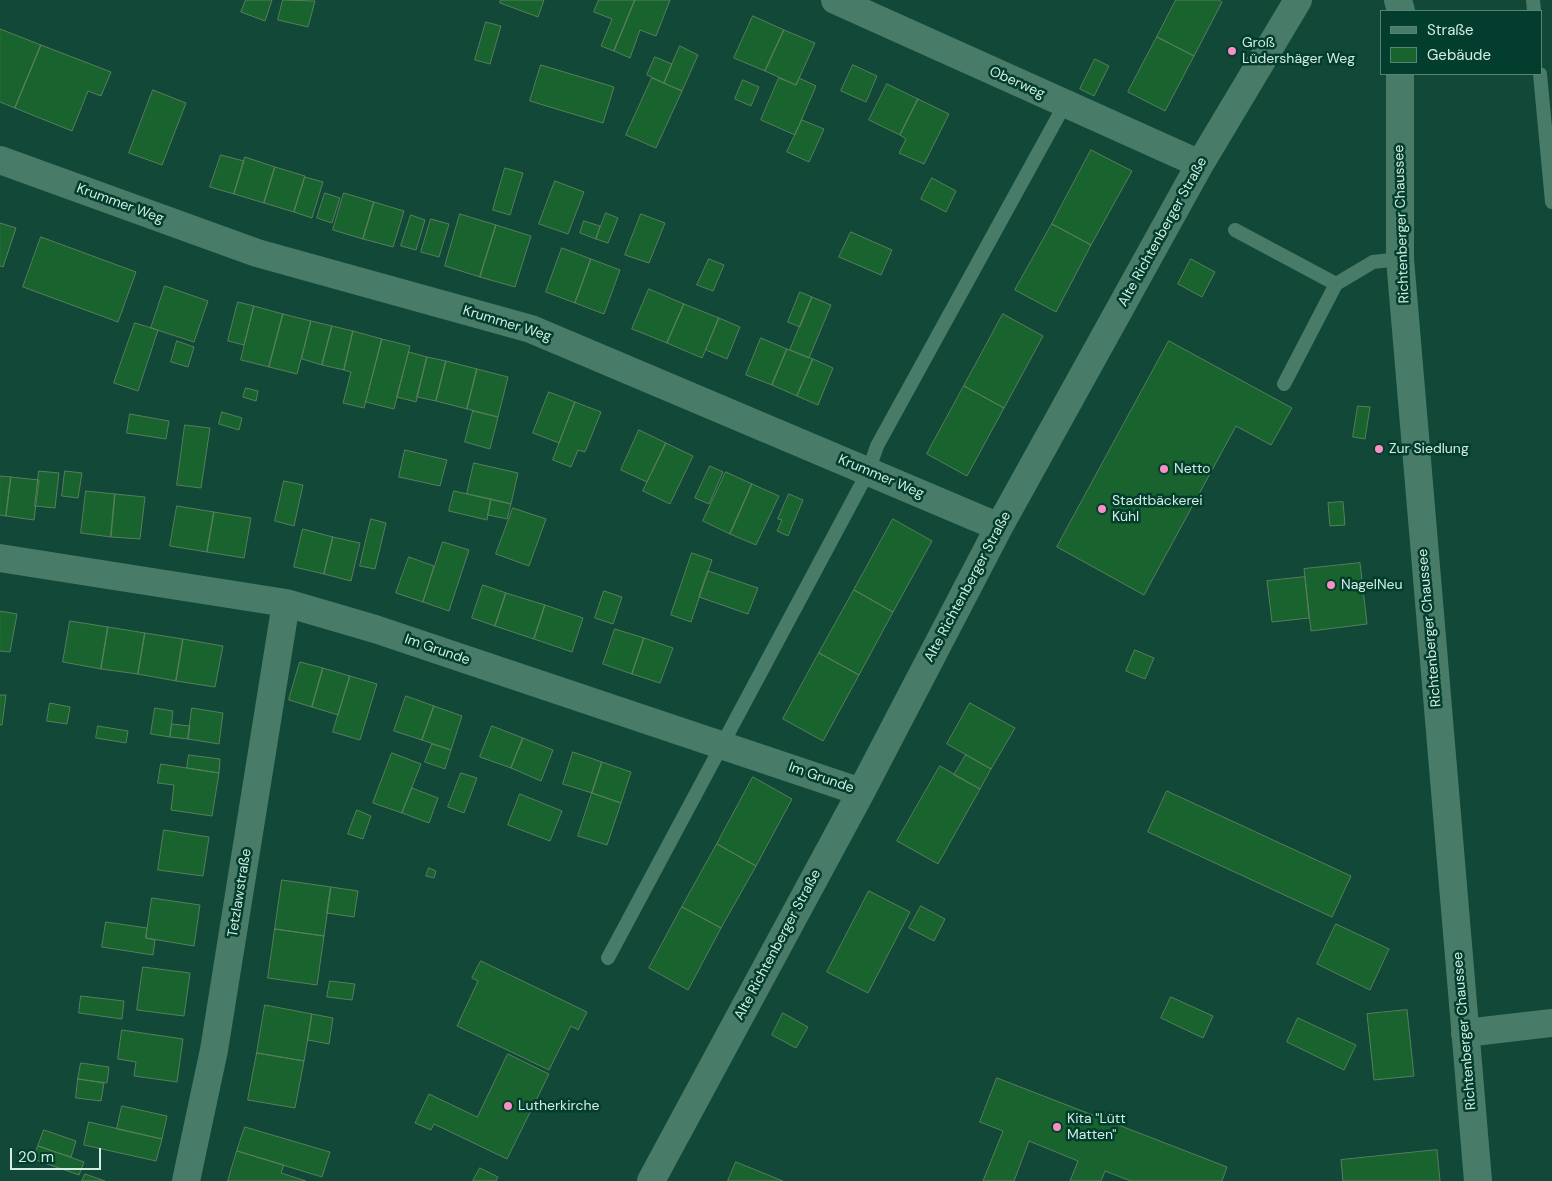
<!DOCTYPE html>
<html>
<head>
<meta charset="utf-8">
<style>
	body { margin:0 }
	#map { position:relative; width:1552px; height:1181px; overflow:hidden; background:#114837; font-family:"DM Sans",sans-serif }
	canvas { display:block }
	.legend { position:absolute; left:1380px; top:10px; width:162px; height:65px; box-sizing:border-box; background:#023d2d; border:1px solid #568375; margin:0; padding:6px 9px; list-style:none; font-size:15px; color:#d3ede2 }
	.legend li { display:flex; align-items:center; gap:10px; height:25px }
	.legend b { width:25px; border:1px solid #568375 }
	.scale { position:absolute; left:10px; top:1148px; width:91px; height:22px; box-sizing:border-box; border:2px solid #d3ede2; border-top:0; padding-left:6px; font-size:15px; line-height:18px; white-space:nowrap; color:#d3ede2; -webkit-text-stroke:4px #023d2d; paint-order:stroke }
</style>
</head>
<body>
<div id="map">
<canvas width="1552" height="1181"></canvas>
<ul class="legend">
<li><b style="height:6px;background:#487b68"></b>Straße</li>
<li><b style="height:14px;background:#19642e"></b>Gebäude</li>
</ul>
<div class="scale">20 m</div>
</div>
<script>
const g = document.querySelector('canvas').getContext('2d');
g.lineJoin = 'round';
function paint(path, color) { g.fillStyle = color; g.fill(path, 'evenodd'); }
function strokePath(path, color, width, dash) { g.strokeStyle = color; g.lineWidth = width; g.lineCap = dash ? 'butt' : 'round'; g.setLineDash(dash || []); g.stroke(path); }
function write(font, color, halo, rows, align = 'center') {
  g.font = font + ' "DM Sans",sans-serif'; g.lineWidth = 5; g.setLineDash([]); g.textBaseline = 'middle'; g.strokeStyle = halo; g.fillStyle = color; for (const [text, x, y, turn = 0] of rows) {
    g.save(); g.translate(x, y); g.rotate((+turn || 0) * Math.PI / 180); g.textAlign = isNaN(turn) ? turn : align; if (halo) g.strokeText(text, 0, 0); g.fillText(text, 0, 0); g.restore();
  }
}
const building = new Path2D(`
	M246 0H272L265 21 241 12Z
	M283 0 315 1 308 27 278 20Z
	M501 0H544L538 17 500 3Z
	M599 0H635L614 51 601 46 612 19 594 12Z
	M635 0H670L656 36 640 30 630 58 614 51Z
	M1176 0H1219L1222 2 1194 56 1157 37Z
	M753 16 784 30 765 71 734 58Z
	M486 22 501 26 490 64 475 60Z
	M0 29 41 45 15 108 0 102Z
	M784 30 815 43 796 85 765 71Z
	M1157 37 1194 56 1165 111 1128 92Z
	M41 45 111 72 101 96 88 91 72 131 15 108Z
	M680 46 698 55 682 91 664 83Z
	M655 57 672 64 664 83 647 75Z
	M1095 59 1109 66 1094 96 1080 89Z
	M541 65 614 87 603 123 530 101Z
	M853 65 877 76 866 102 841 91Z
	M652 78 682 91 656 148 626 135Z
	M779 78 796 85 799 78 816 86 795 135 761 120Z
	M743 80 759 87 751 106 735 99Z
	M887 84 918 99 900 135 869 120Z
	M153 90 186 103 162 165 129 153Z
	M918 99 949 114 924 164 899 153 906 139 900 135Z
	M802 120 824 129 809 162 787 152Z
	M1091 150 1132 171 1091 245 1052 224Z
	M221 155 244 161 234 194 210 187Z
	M245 157 275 167 264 203 234 194Z
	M275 167 305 176 294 212 264 203Z
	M505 168 523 173 510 215 493 210Z
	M305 177 323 182 312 218 294 212Z
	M932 178 956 191 946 212 921 199Z
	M555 181 584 192 568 234 539 224Z
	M325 193 340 198 332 223 317 218Z
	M344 193 374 202 363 239 333 230Z
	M374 202 404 211 393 247 363 239Z
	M606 213 618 218 608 243 596 239Z
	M460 214 496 225 480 277 445 266Z
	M641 214 665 223 649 263 625 255Z
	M411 215 425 220 416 250 401 246Z
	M431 219 449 224 439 257 421 252Z
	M584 221 600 226 596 239 580 233Z
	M0 223 16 228 3 267 0 266Z
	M1052 224 1091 245 1056 312 1015 290Z
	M496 225 531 236 515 287 480 277Z
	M851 232 892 250 881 275 839 257Z
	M41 237 136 272 118 322 23 287Z
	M562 248 591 259 575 303 546 292Z
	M591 259 620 270 604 314 575 303Z
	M709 259 724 265 713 291 697 285Z
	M1191 259 1215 272 1202 297 1178 284Z
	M165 286 208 301 194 342 151 328Z
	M649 289 684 304 667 343 632 329Z
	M800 292 812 297 800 327 788 322Z
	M812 297 831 305 809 358 790 350Z
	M238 302 254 306 244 345 228 341Z
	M684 304 719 318 702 358 667 343Z
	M254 306 283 314 269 367 241 360Z
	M283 314 311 321 297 374 269 367Z
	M1003 314 1043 336 1004 408 964 386Z
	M719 318 740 327 727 359 706 350Z
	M311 321 332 326 322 365 302 359Z
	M135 323 158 330 138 391 114 383Z
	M332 326 353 331 344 370 322 365Z
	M353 331 382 339 364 408 343 403 351 372 344 370Z
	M761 338 787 349 772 385 746 375Z
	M382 339 410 346 394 409 366 402Z
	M177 341 194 347 188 367 171 362Z
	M1169 341 1292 408 1271 445 1236 426 1144 595 1057 547Z
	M787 349 813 359 797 396 772 385Z
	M409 352 427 357 416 402 397 397Z
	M427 357 446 361 436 401 417 397Z
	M813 359 833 368 818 405 797 396Z
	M446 361 477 369 467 409 436 401Z
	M477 369 508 377 498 417 467 409Z
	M964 386 1004 408 967 476 927 454Z
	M246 388 258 391 256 401 243 397Z
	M549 392 575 402 559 443 533 433Z
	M575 402 601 412 585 452 578 450 571 467 553 460Z
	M1358 406 1370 407 1365 439 1353 437Z
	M473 411 498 417 490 449 465 442Z
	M222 412 242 418 239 430 219 424Z
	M130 414 169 421 166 439 127 433Z
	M185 425 210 428 201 488 177 485Z
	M639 430 666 443 647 482 621 470Z
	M666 443 693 456 670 504 643 491Z
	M405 450 447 460 440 486 399 477Z
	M474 463 518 473 511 504 467 494Z
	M710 466 723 472 709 504 695 498Z
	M39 471 59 473 55 508 35 506Z
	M65 471 82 473 78 498 62 496Z
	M726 472 752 484 730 534 703 521Z
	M0 476 11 477 6 516 0 515Z
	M11 477 39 480 34 520 6 516Z
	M284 481 303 485 294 526 275 521Z
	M752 484 779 496 756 545 730 534Z
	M86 491 115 494 111 537 81 533Z
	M454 491 491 499 487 520 449 511Z
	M115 494 145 497 140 539 111 537Z
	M789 494 803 500 788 536 777 531 782 520 778 519Z
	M491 499 511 504 507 519 488 515Z
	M1343 502 1345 525 1330 526 1328 503Z
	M177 506 214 512 207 552 170 546Z
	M513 508 546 519 529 566 496 554Z
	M214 512 251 518 244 558 207 552Z
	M371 519 386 523 375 569 360 566Z
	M893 519 932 541 893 612 854 590Z
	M303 529 333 537 324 574 294 567Z
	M333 537 360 543 351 581 324 574Z
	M443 542 469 550 449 611 423 602Z
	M692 553 712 560 691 622 671 615Z
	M409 557 434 566 423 602 396 593Z
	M1360 563 1367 624 1311 631 1304 569Z
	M708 571 758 588 748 614 699 597Z
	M1305 577 1309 618 1272 622 1267 581Z
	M483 585 506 593 495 626 472 618Z
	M854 590 893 612 859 675 819 653Z
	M604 591 622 597 613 624 595 618Z
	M506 593 545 605 534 639 495 626Z
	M545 605 583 618 572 652 534 639Z
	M0 611 17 614 10 652 0 651Z
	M70 621 108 627 101 669 63 662Z
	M108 627 145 633 138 674 101 669Z
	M615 629 644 638 632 674 603 664Z
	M145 633 183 639 176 681 138 674Z
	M644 638 673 648 660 683 632 674Z
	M183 639 223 646 215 687 176 681Z
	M1135 650 1154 658 1145 679 1126 671Z
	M819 653 859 675 823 741 783 719Z
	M300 662 323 668 312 707 289 700Z
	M323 668 350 676 338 715 312 707Z
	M350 676 377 684 360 740 333 732Z
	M0 695H6L2 725H0Z
	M406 696 434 706 422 740 394 731Z
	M50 703 70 707 67 724 47 721Z
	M970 703 1015 728 991 769 947 744Z
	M434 706 462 716 451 750 422 740Z
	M155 708 173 711 170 737 151 734Z
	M192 708 223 713 219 744 188 739Z
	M172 724 190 726 188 739 170 737Z
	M98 726 128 731 126 743 96 738Z
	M492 726 523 738 511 768 480 757Z
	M523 738 553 750 541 781 511 768Z
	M432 744 451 750 445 769 425 762Z
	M573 752 602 762 592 793 563 784Z
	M392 753 421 764 402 813 373 803Z
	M189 755 220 759 219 773 187 768Z
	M966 755 991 769 980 789 954 775Z
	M602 762 631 772 621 803 592 793Z
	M161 764 219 773 212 816 171 810 174 785 158 783Z
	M940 766 980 789 938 864 897 841Z
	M461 773 477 778 464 813 448 807Z
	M753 777 792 799 756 866 717 844Z
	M412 788 438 798 429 823 402 813Z
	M1167 791 1351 876 1332 917 1148 832Z
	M592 793 621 803 607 845 578 836Z
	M520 794 562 811 550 841 508 825Z
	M357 810 371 816 363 839 348 834Z
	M164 830 209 837 203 876 158 870Z
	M717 844 756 866 721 928 682 907Z
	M429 868 436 871 434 878 426 876Z
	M282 880 331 887 324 936 275 929Z
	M331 887 358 891 354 917 327 913Z
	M869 891 910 912 868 993 827 972Z
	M152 898 200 905 194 946 146 938Z
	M921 906 945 919 934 941 909 928Z
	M682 907 721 928 688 990 649 968Z
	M106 922 147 928 146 938 155 940 153 955 102 947Z
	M1336 924 1389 949 1370 990 1317 964Z
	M275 929 324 936 317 985 268 978Z
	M481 961 587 1012 578 1030 571 1026 549 1070 457 1026 478 981 472 978Z
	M143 967 190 973 184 1016 137 1010Z
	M330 981 355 984 352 1000 327 997Z
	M81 996 124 1001 122 1019 79 1013Z
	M1171 997 1213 1016 1203 1038 1161 1018Z
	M265 1005 312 1014 304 1061 257 1053Z
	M1407 1010 1414 1076 1374 1080 1367 1014Z
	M783 1013 808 1027 796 1048 772 1035Z
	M312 1014 333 1018 329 1044 308 1040Z
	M1298 1018 1356 1045 1344 1070 1287 1042Z
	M122 1030 183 1039 177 1082 134 1076 136 1062 118 1059Z
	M257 1053 304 1061 295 1108 248 1100Z
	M508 1054 549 1074 507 1159 434 1124 431 1130 415 1123 429 1094 477 1117Z
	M81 1063 109 1067 107 1083 78 1079Z
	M997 1078 1227 1167 1222 1181H1131L1105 1171 1101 1181H1070L1078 1161 1029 1141 1014 1181H983L1003 1131 980 1122Z
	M78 1079 104 1083 101 1101 76 1098Z
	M122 1106 167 1116 162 1139 117 1129Z
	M89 1122 162 1139 156 1161 84 1145Z
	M245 1127 330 1152 322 1177 237 1151Z
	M44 1130 76 1141 71 1157 38 1146Z
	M38 1146 84 1162 79 1175 33 1159Z
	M1437 1150 1440 1181H1343L1341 1160Z
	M237 1151 284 1165 281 1173 306 1181H228Z
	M736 1162 783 1181H728Z
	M480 1168 498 1177 496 1181H473Z
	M85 1174 105 1181H82Z`);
paint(building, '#19642e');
strokePath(building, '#587d5e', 1);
strokePath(new Path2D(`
	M1533 0 1534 11
	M1540 74 1552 202
	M1235 230 1336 284 1373 262 1400 259
	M1284 384 1336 284
	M608 958 868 472 877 446 1065 104`), '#487b68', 14);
strokePath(new Path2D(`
	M835 0 1200 164
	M0 160 257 253 531 329 999 527
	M0 558 286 603 375 629 861 792
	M1465 1033 1552 1023
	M186 1181 214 1050 286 603
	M651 1181 861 792 999 527 1200 164 1298 0`), '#487b68', 28);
strokePath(new Path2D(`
	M1398 0 1401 11
	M1400 74V259L1478 1181`), '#487b68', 28);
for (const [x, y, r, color] of [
	[1232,51,5,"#fa8fc6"],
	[1379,449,5,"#fa8fc6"],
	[1164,469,5,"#fa8fc6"],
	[1102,509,5,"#fa8fc6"],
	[1331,585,5,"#fa8fc6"],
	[508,1106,5,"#fa8fc6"],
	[1057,1127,5,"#fa8fc6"]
]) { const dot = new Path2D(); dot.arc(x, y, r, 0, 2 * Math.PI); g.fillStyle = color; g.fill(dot); strokePath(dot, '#023d2d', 2); }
write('14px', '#d3ede2', '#023d2d', [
	["Groß",1242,43],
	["Lüdershäger Weg",1242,59],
	["Zur Siedlung",1389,449],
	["Netto",1174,469],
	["Stadtbäckerei",1112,501],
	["Kühl",1112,517],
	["NagelNeu",1341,585],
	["Lutherkirche",518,1106],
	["Kita \"Lütt",1067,1119],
	["Matten\"",1067,1135]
], 'left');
write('14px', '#d3ede2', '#023d2d', [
	["Oberweg",1017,83,24],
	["Krummer Weg",120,204,20],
	["Richtenberger Chaussee",1402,224,-92],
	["Alte Richtenberger Straße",1163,232,-61],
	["Krummer Weg",507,324,17],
	["Krummer Weg",881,477,23],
	["Alte Richtenberger Straße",968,587,-62],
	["Richtenberger Chaussee",1430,628,-95],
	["Im Grunde",437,650,19],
	["Im Grunde",821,778,19],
	["Tetzlawstraße",240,893,-81],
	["Alte Richtenberger Straße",778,945,-62],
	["Richtenberger Chaussee",1465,1031,-95]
]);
</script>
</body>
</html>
